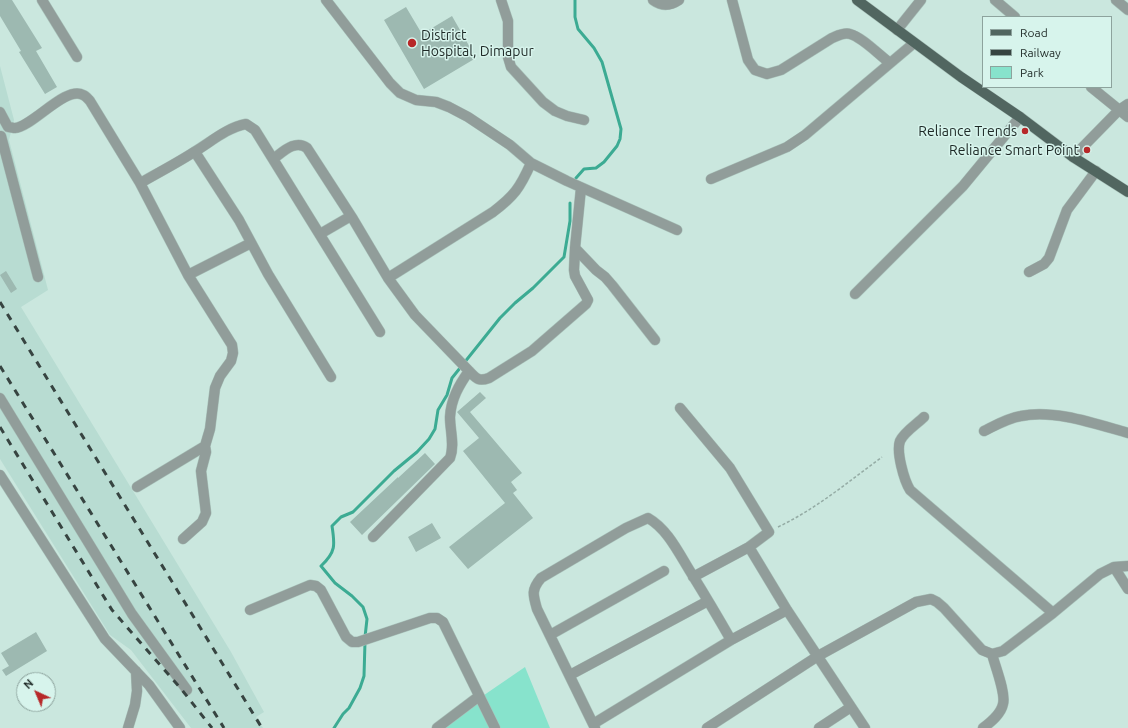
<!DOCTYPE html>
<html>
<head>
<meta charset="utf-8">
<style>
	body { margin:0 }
	#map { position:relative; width:1128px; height:728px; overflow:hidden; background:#cae7de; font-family:Ubuntu,sans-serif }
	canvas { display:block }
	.legend { position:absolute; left:982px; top:16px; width:130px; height:72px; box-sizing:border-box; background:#d7f4ec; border:1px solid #8da39d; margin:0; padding:5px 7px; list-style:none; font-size:12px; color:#1e2926 }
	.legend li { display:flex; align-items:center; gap:8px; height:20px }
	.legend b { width:20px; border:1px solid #8da39d }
	.north { position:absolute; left:16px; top:672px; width:40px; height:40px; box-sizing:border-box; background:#d7f4ec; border:1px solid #8da39d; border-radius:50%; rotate:316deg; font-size:11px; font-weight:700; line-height:16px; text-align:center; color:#1e2926 }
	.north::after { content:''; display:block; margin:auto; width:14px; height:18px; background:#b72829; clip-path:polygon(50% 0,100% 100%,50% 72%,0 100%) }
</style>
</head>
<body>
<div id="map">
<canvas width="1128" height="728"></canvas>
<ul class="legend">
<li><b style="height:5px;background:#516660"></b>Road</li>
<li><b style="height:5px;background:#374441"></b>Railway</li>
<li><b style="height:11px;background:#87e3cc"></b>Park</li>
</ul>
<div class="north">N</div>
</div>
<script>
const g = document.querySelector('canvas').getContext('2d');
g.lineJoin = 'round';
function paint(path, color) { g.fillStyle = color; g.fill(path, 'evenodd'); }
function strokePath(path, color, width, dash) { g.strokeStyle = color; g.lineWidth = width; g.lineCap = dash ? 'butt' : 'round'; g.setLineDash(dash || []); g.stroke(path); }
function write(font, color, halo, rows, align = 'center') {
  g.font = font + ' Ubuntu,sans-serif'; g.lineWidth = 3; g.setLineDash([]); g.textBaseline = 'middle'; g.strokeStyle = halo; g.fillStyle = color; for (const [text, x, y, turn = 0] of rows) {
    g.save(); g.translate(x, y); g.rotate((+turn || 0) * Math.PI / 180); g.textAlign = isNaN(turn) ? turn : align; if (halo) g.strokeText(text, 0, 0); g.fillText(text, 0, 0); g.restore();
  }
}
paint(new Path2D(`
	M0 66 14 120 9 140 48 290 21 307 231 652 264 712 256 717 263 728H191L131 650 110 635 0 459Z`), '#b8dcd2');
paint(new Path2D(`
	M525 667 550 728H436Z`), '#87e3cc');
strokePath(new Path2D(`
	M575 0V17L578 29 594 48 602 62 621 129 620 139 617 146 604 162 596 168 584 169 576 178
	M365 637 367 619 363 607 352 596 335 583 321 566C336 552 335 545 332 526L341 517 353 512 394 471 417 452 429 439 435 429 438 410 447 395 452 378 500 318 515 303 533 288 564 257 570 221V203
	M334 728 343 714 349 708 360 688 364 676 365 642`), '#3cab93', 3);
paint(new Path2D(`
	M0 0H12L42 48 36 51 57 87 45 94 19 52 21 51 0 16Z
	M406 7 422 34 452 16 476 58 424 89 384 20Z
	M6 271 17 289 11 293 0 275Z
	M480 392 486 398 470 412 522 473 511 482 517 490 513 493 533 518 468 569 449 547 505 503 463 451 479 438 457 412Z
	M425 453 435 464 362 535 350 522 398 477V478Z
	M432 523 441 538 416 552 408 537Z
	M36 632 47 651 6 676 2 670 9 666 1 653Z`), '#9db9b1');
const minor = new Path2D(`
	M42 0 77 57
	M326 0 390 83 400 93 416 100 436 102 449 107 468 117 510 145 531 163 567 181 677 230
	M501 0 508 21V57L511 67 543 102 555 111 567 116 584 120
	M653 0C661 6 670 6 679 0
	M732 0 748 60 755 70 767 74 781 70 832 38C837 36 844 32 850 34 862 37 879 55 890 63
	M995 0 1015 17
	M1116 0 1128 10
	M897 30 921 0
	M1091 87 1128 117
	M0 112 8 127C11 127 13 128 15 128 32 127 66 85 83 95 86 96 88 99 90 101L140 183C158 173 177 163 194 152 211 142 226 128 246 124L255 130 380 332
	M1 136 38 277
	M195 152 239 220 268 274 331 377
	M1073 157 1119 110 1128 104
	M273 159C283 152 295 139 307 148L353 219 388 278 415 315 469 371C459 385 451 399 450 417 450 431 455 445 450 458L373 537
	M711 179 787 147 805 135 914 43
	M140 183 188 275 232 345 233 353 231 361 220 376 215 388 210 429 205 446 206 452 201 471 206 513 202 522 183 539
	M320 234 351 216
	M575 248 596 270 605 277 612 285 655 340
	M1029 272 1044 264 1049 258 1067 210 1096 171
	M188 275 251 243
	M388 278 493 212C514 196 520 188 531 163
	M855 294 963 186 1020 117
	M469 371C476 378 478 382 489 378L532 351 586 304 588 300 575 276 574 270 575 248 581 188
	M0 398 132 614 187 690
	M680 408 730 468 769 532 749 547 693 577
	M924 417C917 424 904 432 900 441 896 452 904 480 910 490L1053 613
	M984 431C996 425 1008 418 1021 416 1054 409 1096 424 1128 433
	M0 475 105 639 149 685 180 728
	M137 487 205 446
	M749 547 787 610 865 728
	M1114 567 1128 589
	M250 610 310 585 316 586 321 590 346 637 352 642H358L430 618H437L443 622 495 728
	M550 635 664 571
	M570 675 708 601
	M593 724 731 640
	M128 728 135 705 137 691 136 671
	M437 728 478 697
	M595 728 537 609C533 595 531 590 541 578L626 528 648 518C669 530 680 556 693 576 706 597 719 619 731 640L787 610
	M707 728 818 656 916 602 931 599 937 602 944 608 982 650 992 654 1003 651 1053 613 1100 574 1114 567 1128 566
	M819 728 851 707
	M983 728C991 722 1001 714 1003 704 1006 693 995 666 992 654`);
const major = new Path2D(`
	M857 0 961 77 1020 117 1073 157 1128 192`);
strokePath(minor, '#a8c1b9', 11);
strokePath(major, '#a8c1b9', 11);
strokePath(new Path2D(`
	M778 527C816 509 848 482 882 457`), '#94aba4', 1.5, [3, 2]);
strokePath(minor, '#919d9a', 10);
strokePath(major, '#516660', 10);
strokePath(new Path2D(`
	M0 302 262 728
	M0 366 224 728
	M0 427 112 610 182 690 212 728`), '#374441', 3, [7, 7]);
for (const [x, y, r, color] of [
	[412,43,5,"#b72829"],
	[1025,131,4,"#b72829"],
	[1087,150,4,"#b72829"]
]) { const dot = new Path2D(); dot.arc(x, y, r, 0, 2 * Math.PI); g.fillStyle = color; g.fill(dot); strokePath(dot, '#d7f4ec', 1.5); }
write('14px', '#1e2926', '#d7f4ec', [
	["District",421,35,"left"],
	["Hospital, Dimapur",421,51,"left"],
	["Reliance Trends",1017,131],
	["Reliance Smart Point",1079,150]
], 'right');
</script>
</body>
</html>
